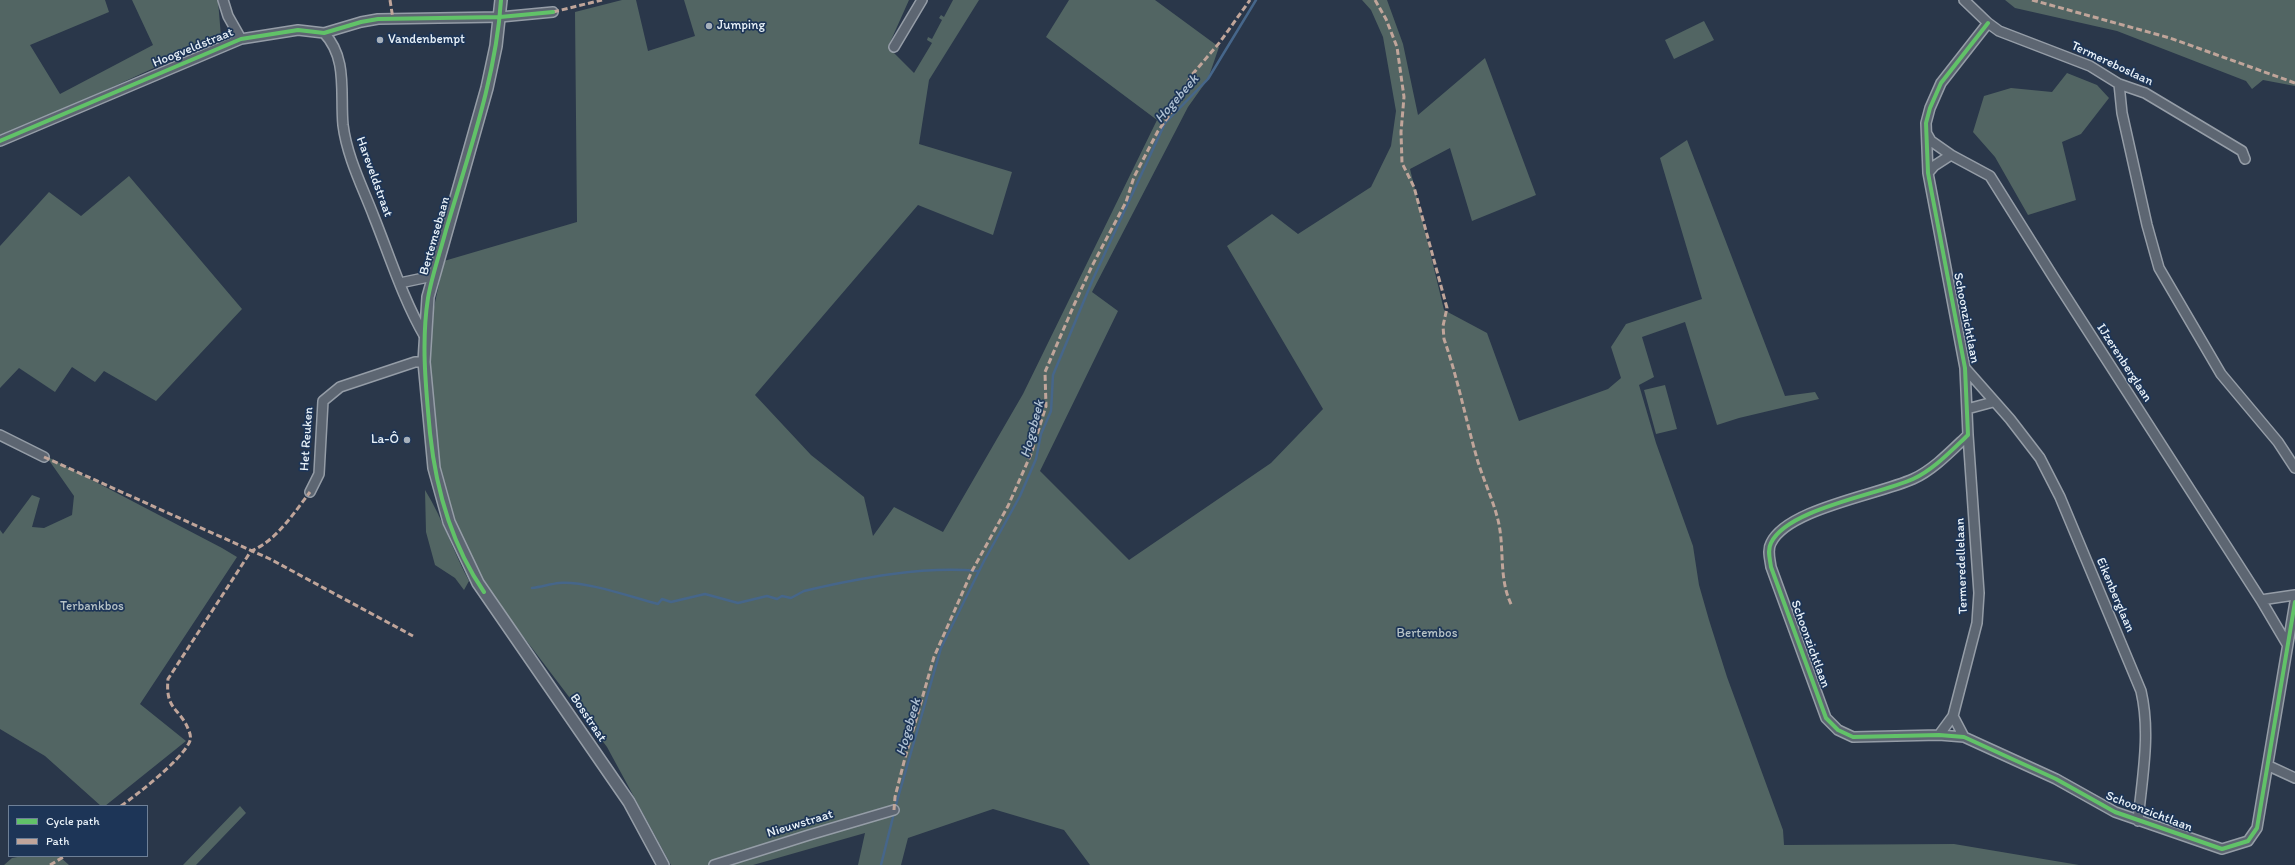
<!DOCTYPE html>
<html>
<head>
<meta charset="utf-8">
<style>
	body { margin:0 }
	#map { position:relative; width:2295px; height:865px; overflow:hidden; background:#2a374a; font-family:Itim,sans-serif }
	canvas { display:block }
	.legend { position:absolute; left:8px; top:805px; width:140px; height:52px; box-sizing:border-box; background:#1d3557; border:1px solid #6e8097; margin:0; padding:5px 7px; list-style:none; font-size:12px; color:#e8f1f8 }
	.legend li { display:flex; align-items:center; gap:8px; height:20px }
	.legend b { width:20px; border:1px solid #6e8097 }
</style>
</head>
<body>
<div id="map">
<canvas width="2295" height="865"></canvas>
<ul class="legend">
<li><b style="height:5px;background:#61c268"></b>Cycle path</li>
<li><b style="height:5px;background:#c0a59a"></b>Path</li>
</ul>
</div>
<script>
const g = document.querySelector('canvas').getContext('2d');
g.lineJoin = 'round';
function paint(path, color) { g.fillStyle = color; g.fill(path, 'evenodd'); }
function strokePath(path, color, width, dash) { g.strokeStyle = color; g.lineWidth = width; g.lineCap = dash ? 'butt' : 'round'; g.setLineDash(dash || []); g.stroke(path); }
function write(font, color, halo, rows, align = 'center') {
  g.font = font + ' Itim,sans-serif'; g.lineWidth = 3.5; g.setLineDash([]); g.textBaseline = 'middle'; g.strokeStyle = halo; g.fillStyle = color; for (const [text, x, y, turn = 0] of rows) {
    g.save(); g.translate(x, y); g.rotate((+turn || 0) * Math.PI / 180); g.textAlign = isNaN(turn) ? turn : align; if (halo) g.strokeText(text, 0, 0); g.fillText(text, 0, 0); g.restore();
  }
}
paint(new Path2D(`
	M0 0H105L109 12 30 45 60 94 153 45 132 0H218L221 37 54 114 0 137Z
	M622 0H636L648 51 695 36 684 0H909L888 47 914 73 932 43 927 40 928 37 932 39 942 20 939 18 941 15 944 17 953 0H979L929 80 919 144 1012 172 993 235 918 205 755 395 811 455 864 497 873 536 894 507 943 532 1023 394 1157 120 1046 37 1069 0H1155L1219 47 1208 79 1188 107 1092 292 1118 311 1040 471 1129 560 1271 463 1323 409 1227 246 1272 214 1298 234 1371 187 1391 146 1396 111 1383 37 1371 10 1362 0H1387L1403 44 1418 115 1485 58 1536 195 1472 221 1450 148 1410 169 1444 310 1487 333 1519 421 1608 389 1621 378 1611 347 1626 324 1702 299 1660 158 1687 140 1785 396 1815 392 1819 399 1739 418 1717 425 1685 322 1642 337 1654 377 1639 385 1656 443 1693 546 1699 585 1709 620 1727 677 1783 830 1784 845 1954 844 2079 865H1090L1064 830 993 809 908 838 901 865H858L865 833 753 865H671L607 747 488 590 459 532 447 500 439 465 429 391 430 340 434 307 444 261 577 222 575 12Z
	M2005 0H2295V86L2263 80 2252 89 2246 81 2117 31 2015 8Z
	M1704 21 1714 40 1674 59 1665 40Z
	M2067 73 2097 85 2109 98 2081 134 2062 142 2076 200 2028 215 1995 157 1973 132 1984 96 2011 88 2052 92Z
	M129 176 242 309 156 401 104 371 95 382 72 367 55 392 19 368 0 388V246L49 192 81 216Z
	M1665 385 1677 429 1656 434 1644 390Z
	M46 456 222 548 237 557 140 704 186 741 105 806H101L45 756 0 729V530L3 534 32 495 40 498 32 527 44 528 72 515 74 496Z
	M425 490C443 519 453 551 469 581L464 590 455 578 435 565 426 532Z
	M240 806 246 813 196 865H183Z
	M23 856H59L69 865H4L12 858Z`), '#526563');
strokePath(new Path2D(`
	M532 588C541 587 550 584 559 583 587 581 631 597 658 604L662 599 671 602 705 594 738 603 767 596 777 599 782 596 791 598 804 591C859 578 922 566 978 571
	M895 808 941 648 984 561 1020 496 1036 459 1041 434 1051 411 1053 375 1093 279 1165 123 1208 79 1256 0
	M881 865 894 813`), '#46668a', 2.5);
const minor = new Path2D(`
	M223 0 228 16 241 39
	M1964 0 1988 23 1999 31 2090 66 2119 84 2145 93 2242 151 2245 159
	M1988 23 1941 83 1930 108 1926 123 1928 173 1965 368 1968 435C1951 451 1933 470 1913 479 1877 495 1787 509 1771 543 1767 550 1770 559 1771 567L1826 718 1838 730 1853 737 1939 735 1964 737 2056 779 2115 812 2222 849 2248 841 2257 828 2295 602
	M324 33C348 58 340 94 343 125 347 157 363 188 374 217 390 257 403 299 425 337
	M894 47 922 0
	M2119 84 2122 113 2147 225 2159 268 2221 374 2278 442 2295 468
	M1927 134 1931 141 1951 155 1934 166 1928 173
	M0 141 241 39 298 30 324 33 361 22 378 19 500 17 553 12
	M1951 155 1990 176 2054 278 2261 600
	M400 283 433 276
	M1965 368 2010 419 2040 458 2060 497 2141 691C2151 734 2142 777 2138 821
	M1967 409 1993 402
	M0 435 44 457
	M310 492 319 474 323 401 340 387 415 362H424
	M2287 644 2261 600 2295 595
	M1953 716 1964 737
	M1939 735 1953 716 1977 623 1979 593 1968 435
	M2269 766 2295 778
	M714 865 809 835 894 810`);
const tertiary = new Path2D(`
	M501 0 496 46 487 88 428 297 424 362 434 468 449 522 478 583 629 802 663 865`);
strokePath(minor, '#959da7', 12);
strokePath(tertiary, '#959da7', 14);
strokePath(minor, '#5d6672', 9);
strokePath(tertiary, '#5d6672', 11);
strokePath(new Path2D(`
	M390 0 393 19
	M1375 0 1386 19 1397 47 1404 97 1401 132 1402 163 1414 187 1447 308 1443 326 1444 339C1458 379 1466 421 1478 462 1484 481 1493 500 1498 520 1505 548 1498 579 1512 606
	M2032 0 2170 38 2295 83
	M553 12 602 0
	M44 457 270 559 413 636
	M121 806C139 793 179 762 189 743 191 739 191 736 189 731 180 707 165 711 168 679L251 551C276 541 294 513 310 492
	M894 810 895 797 905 758 934 657 972 571 1008 506 1031 454 1046 406 1045 372 1074 305 1092 266 1126 202 1134 177 1158 131 1178 103 1191 76 1220 42 1250 0
	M50 865 65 856`), '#c0a59a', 3, [6, 3]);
strokePath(new Path2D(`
	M1988 23 1941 83 1930 108 1926 123 1928 173 1965 368 1968 435C1951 451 1933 470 1913 479 1877 495 1787 509 1771 543 1767 550 1770 559 1771 567L1826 718 1838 730 1853 737 1939 735 1964 737 2056 779 2115 812 2222 849 2248 841 2257 828 2295 602
	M0 141 241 39 298 30 324 33 361 22 378 19 500 17 553 12
	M484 592C451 544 436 490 430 433 426 389 421 343 428 298 432 275 440 253 446 230 468 155 496 78 501 0`), '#61c268', 4);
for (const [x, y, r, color] of [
	[709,26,4,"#a6b0bb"],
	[380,40,4,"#a6b0bb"],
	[407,440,4,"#a6b0bb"]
]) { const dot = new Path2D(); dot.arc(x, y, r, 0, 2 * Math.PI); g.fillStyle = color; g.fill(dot); strokePath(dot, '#1d3557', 1.5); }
write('13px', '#e8f1f8', '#1d3557', [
	["Jumping",717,26],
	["Vandenbempt",388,40],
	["La-Ô",399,440,"right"]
], 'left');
write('13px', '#e8f1f8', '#1d3557', [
	["Hoogveldstraat",193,48,-22],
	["Termereboslaan",2112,64,25],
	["Hareveldstraat",374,177,70],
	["Bertemsebaan",435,236,-74],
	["Schoonzichtlaan",1966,318,79],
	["IJzerenberglaan",2124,363,57],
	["Het Reuken",307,439,-86],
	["Termeredellelaan",1962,566,-92],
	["Eikenberglaan",2115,595,67],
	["Schoonzichtlaan",1810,644,70],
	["Bosstraat",588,718,56],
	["Schoonzichtlaan",2149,812,21],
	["Nieuwstraat",800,824,-17]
]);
write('13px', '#b6c2c5', '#1d3557', [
	["Terbankbos",92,607],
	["Bertembos",1427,634]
]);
write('italic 14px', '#b0c2d4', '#1d3557', [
	["Hogebeek",1177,99,-49],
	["Hogebeek",1033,429,-75],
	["Hogebeek",909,727,-74]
]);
</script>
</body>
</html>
